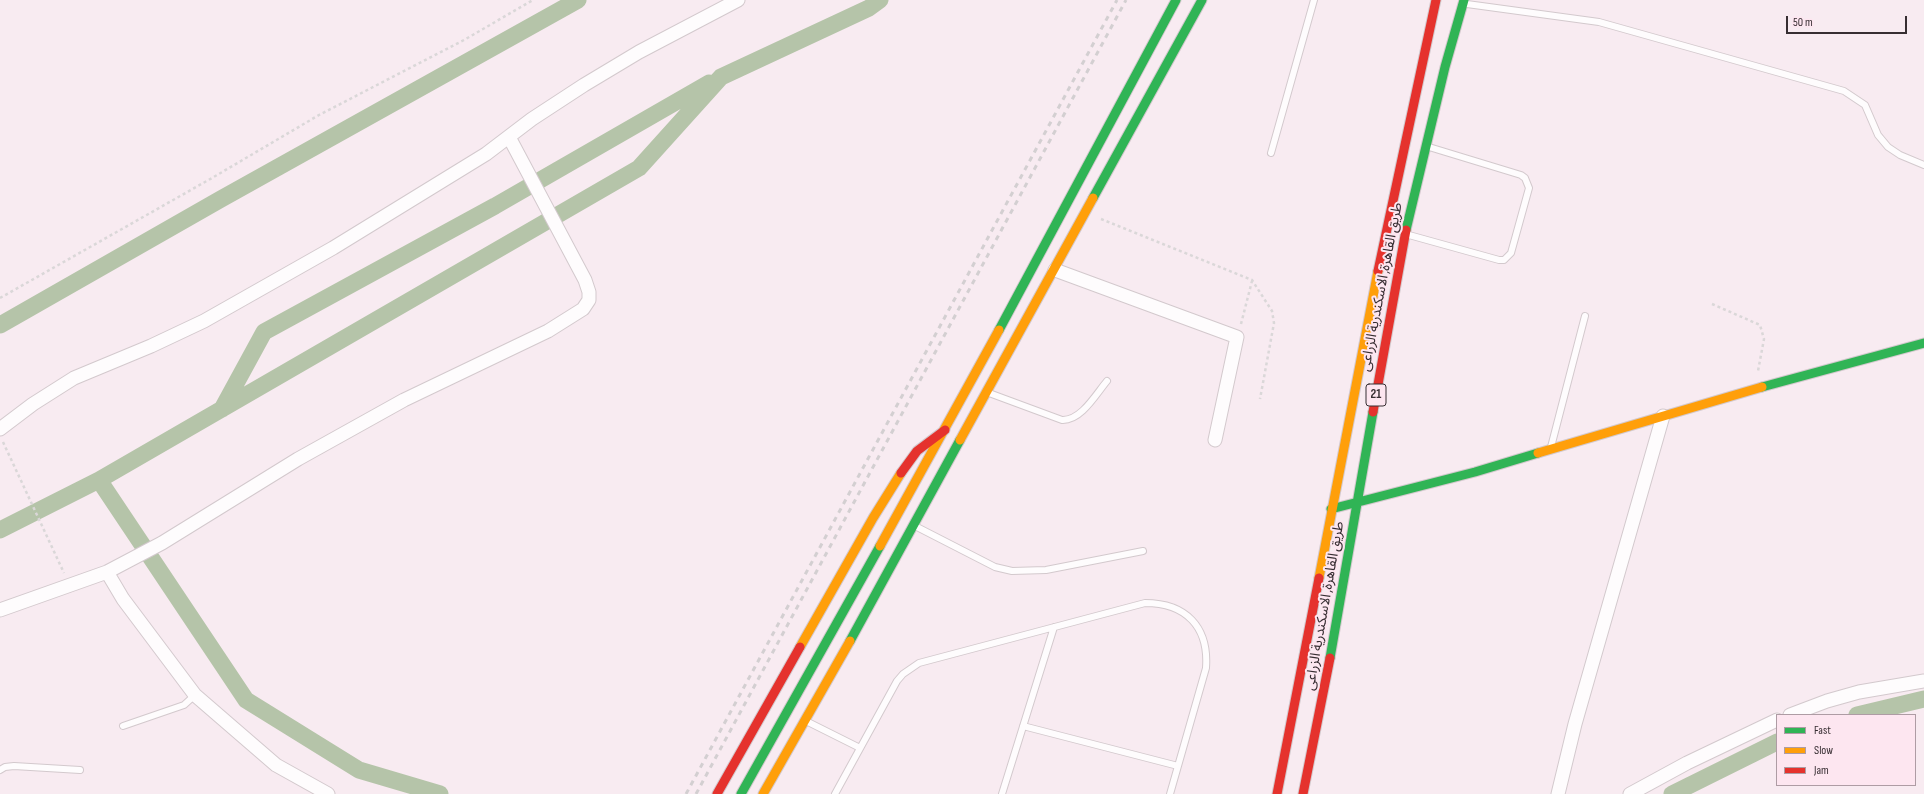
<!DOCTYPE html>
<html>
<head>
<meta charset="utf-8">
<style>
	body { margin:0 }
	#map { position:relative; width:1924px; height:794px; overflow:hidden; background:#f8ebf1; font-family:"Sofia Sans Condensed",sans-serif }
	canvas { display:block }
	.legend { position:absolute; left:1776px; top:714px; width:140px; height:72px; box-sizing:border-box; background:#fde6f0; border:1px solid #ae9ca4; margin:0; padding:5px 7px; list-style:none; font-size:12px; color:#372e32 }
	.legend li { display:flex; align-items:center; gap:8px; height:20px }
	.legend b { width:20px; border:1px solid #ae9ca4 }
	.scale { position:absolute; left:1786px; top:16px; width:121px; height:18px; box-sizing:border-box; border:2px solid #372e32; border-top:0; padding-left:5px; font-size:12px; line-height:14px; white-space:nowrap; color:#372e32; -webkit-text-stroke:3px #fde6f0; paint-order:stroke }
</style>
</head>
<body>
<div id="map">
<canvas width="1924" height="794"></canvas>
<ul class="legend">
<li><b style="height:5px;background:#30b455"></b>Fast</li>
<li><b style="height:5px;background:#ff9f0a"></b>Slow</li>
<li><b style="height:5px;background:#e5322d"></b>Jam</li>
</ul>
<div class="scale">50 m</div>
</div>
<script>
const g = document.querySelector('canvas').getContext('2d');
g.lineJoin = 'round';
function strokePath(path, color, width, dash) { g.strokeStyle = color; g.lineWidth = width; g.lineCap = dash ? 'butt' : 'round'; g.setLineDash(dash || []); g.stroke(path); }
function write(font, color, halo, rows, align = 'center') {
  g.font = font + ' "Sofia Sans Condensed","Noto Sans Arabic",sans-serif'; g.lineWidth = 4; g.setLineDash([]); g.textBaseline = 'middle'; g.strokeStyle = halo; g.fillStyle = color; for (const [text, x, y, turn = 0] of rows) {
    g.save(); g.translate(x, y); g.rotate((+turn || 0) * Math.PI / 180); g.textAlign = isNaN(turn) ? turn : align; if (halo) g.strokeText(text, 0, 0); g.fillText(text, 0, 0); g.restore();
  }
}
strokePath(new Path2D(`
	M0 325 221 199 578 0
	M222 409 264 332 495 206 709 83
	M99 480 246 700 359 770 440 794
	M0 530 99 480 639 168 721 77 869 8 880 0
	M1857 715 1924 699
	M1672 794 1777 742`), '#b5c4a9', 17);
const lane = new Path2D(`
	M1467 4 1599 22 1844 91 1865 105 1878 135 1888 147 1900 155 1924 165
	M1271 153 1314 0
	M1409 235 1499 260H1504L1511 253 1529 188 1525 178 1521 175 1429 147
	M989 393 1062 420C1081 421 1096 394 1107 381
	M1551 447 1585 316
	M915 526 995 567 1012 571 1046 570 1143 551
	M808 722 860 748
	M123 726 184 705 195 695
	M1023 726 1178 766
	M0 770 5 767 14 766 80 770
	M835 794 897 681 903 674 919 663 1145 603C1186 603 1209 627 1206 668L1170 794
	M1002 794 1054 627`);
const street = new Path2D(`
	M1055 270 1237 337 1215 440
	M0 429 33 404 74 378 151 346 204 321 333 248 486 154 532 119 584 85 639 52 738 0
	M107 572 123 599 195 695 276 765 328 794
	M0 610 107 572 162 543 298 459 404 400 548 331 583 309 589 300V292L585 280 509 137
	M1790 715 1827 701 1859 692 1924 681
	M1558 794 1575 724 1663 416
	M1630 794 1687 763 1777 720`);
const fast = new Path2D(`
	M1093 198 1202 0
	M1406 230 1445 67 1464 0
	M999 330 1176 0
	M1762 387 1924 343
	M1331 509 1475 472 1538 453
	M850 641 960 440
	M1330 658 1373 412
	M741 794 880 546`);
const slow = new Path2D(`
	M960 440 1093 198
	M1538 453 1762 387
	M880 546 999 330
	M1319 578 1378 271
	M800 647 873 518 901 473
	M763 794 850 641`);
const jam = new Path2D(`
	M1378 271 1436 0
	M1373 412 1406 230
	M901 473 917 451 945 430
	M717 794 800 647
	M1277 794 1319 578
	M1303 794 1330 658`);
strokePath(lane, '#d3c9cd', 8);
strokePath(street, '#d3c9cd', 15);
strokePath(fast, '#d3c9cd', 11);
strokePath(slow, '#d3c9cd', 11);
strokePath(jam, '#d3c9cd', 11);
strokePath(new Path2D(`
	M1101 219 1252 280 1272 311 1274 323 1260 399
	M0 298 212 178 319 115 464 40 533 0
	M1712 304 1760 325 1764 339 1758 371
	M1241 324 1252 281
	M3 442 64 573`), '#dad7d8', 2.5, [3, 3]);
strokePath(lane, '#fefcfd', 6);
strokePath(street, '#fefcfd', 13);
strokePath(fast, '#30b455', 9);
strokePath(slow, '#ff9f0a', 9);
strokePath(jam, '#e5322d', 9);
strokePath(new Path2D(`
	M686 794 1117 0
	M696 794 1126 0`), '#d3cfd1', 3, [5, 5]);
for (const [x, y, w] of [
	[1376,395,20]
]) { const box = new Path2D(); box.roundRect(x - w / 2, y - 11, w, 22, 3); g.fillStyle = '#fde6f0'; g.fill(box); strokePath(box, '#372e32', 1); }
write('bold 13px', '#372e32', null, [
	["21",1376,395]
]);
write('14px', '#372e32', '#fde6f0', [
	["طريق القاهرة, الاسكندرية الزراعى",1382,287,-79],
	["طريق القاهرة, الاسكندرية الزراعى",1325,606,-80]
]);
</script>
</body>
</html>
